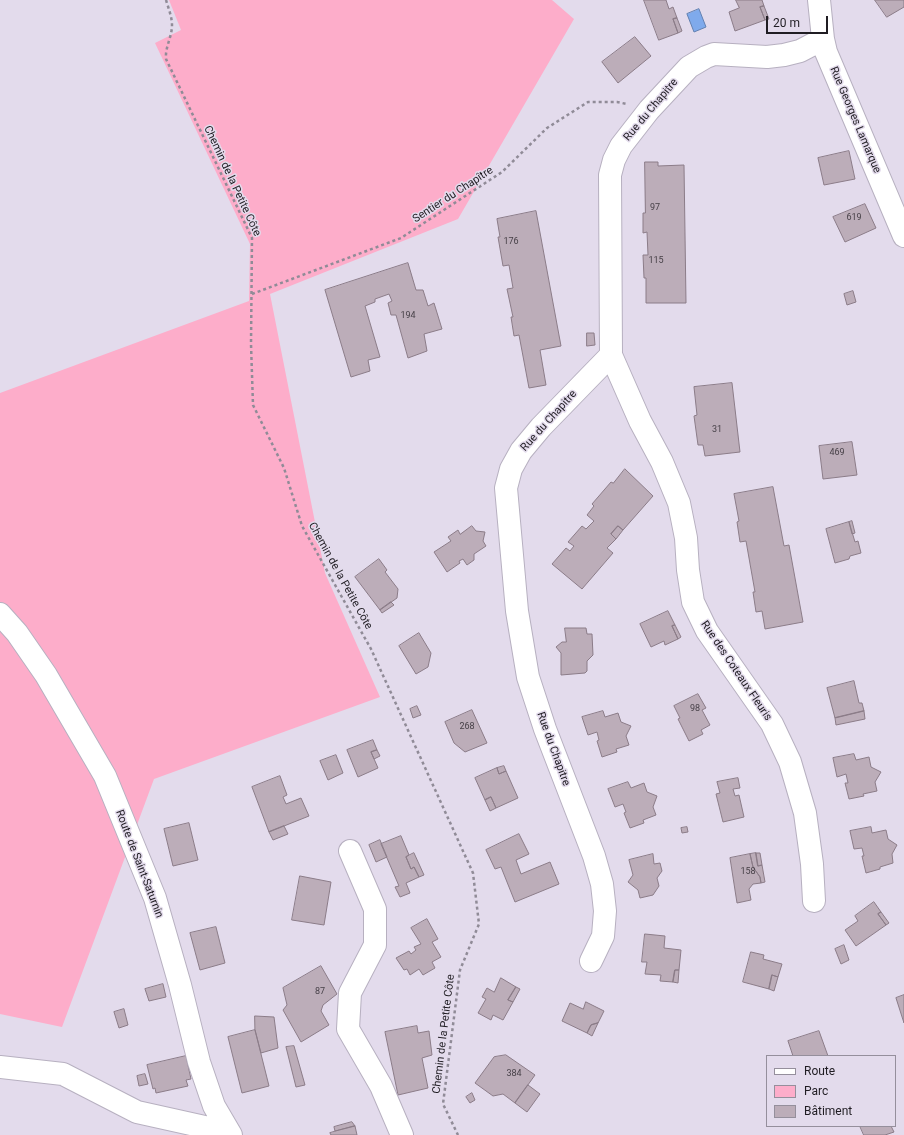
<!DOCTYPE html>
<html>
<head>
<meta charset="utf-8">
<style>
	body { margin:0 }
	#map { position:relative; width:904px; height:1135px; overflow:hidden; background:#e3dbec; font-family:Roboto,sans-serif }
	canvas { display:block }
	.legend { position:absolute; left:766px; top:1055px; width:130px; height:72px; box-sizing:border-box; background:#e3dbec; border:1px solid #958f9c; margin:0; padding:5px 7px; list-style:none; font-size:12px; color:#201d23 }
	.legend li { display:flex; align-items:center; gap:8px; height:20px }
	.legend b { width:20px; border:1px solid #958f9c }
	.scale { position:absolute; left:766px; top:16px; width:62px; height:18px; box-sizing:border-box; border:2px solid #201d23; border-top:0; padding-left:5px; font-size:12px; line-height:14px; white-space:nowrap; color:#201d23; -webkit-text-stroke:3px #e3dbec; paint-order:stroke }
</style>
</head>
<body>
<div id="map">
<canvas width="904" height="1135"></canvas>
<ul class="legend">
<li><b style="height:5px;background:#fff"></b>Route</li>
<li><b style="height:11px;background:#fdadca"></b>Parc</li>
<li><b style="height:11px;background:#bcadb9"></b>Bâtiment</li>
</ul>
<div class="scale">20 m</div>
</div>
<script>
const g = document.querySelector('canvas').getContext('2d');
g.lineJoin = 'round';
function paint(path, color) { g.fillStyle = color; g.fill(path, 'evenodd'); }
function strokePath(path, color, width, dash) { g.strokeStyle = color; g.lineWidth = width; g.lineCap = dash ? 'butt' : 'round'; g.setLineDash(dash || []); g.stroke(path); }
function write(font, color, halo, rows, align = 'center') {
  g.font = font + ' Roboto,sans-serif'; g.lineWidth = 3; g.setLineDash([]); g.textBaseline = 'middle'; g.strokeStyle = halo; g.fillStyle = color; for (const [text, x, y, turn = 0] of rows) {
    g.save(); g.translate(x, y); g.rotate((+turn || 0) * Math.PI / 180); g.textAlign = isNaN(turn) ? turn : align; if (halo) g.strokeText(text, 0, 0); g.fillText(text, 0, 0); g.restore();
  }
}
paint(new Path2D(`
	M169 0H552L574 19 458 219 270 294 325 573 380 697 154 779 62 1027 0 1014V393L249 301 250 244 155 43 181 30Z`), '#fdadca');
const water = new Path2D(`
	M699 9 706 27 694 32 687 14Z`);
paint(water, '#7faaec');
strokePath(water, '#6280b0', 1);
const building = new Path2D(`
	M644 0H666L669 9 673 7 677 18 673 19 678 33 659 40Z
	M736 0H762L764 6 760 7 765 20 735 31 729 12 739 8Z
	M875 0H904V7L887 17Z
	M764 6 769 19 765 20 760 7Z
	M677 18 682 31 678 33 673 19Z
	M635 37 651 56 618 83 602 62Z
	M849 151 855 179 824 185 818 158Z
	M645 162H658V166L684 165 686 303H646V278H644L643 255H648L647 232 643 233V213H645Z
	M865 204 876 228 845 242 833 217Z
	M536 211 561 346 540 350 546 385 529 388 519 335 514 336 511 317H513L507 289 513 288 509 265 503 266 498 237H500L497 219Z
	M408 263 416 290H423L428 306 434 303 442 329 424 334 427 351 408 358 396 315H391L388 303 392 301 389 294 375 299V302L365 306 380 357 368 360 370 371 351 377 325 290Z
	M853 291 856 302 847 305 844 294Z
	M587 333H594L595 345 587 346Z
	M732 383 740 452 705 456 703 445H698L694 416 697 415 694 387Z
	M852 442 857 475 823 479 819 446Z
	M625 469 653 496 623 530 618 526 611 534 616 539 607 548 613 553 582 589 552 564 566 548 570 551 574 546 568 542 582 526 586 529 594 521 587 515 594 506 592 504 611 482 613 483Z
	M773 487 784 546 789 545 803 622 765 629 762 611 756 612 753 592H755L746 541 740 542 737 522 739 521 734 494Z
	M852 521 855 533 852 534 849 522Z
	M849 522 855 542 858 541 861 553 850 556 849 559 835 563 826 529Z
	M472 526 476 531 485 532 483 541 486 546 474 554V560L467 565 463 559 459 561 460 563 447 572 434 552 451 541 448 537 458 530 460 534Z
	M618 526 623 530 616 539 611 534Z
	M379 559 387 570 385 572 398 589 397 598 380 610 355 577Z
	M391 602 394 605 382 613 380 610Z
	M668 611 675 625 672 626 678 639 665 645 664 641 651 647 640 624Z
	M675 625 681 637 678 639 672 626Z
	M565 628H586L587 634H592L593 655 587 661V671L585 673 561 675V653L556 647 562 642H566Z
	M419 633 431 653 428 667 416 674 399 646Z
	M854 681 859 703H862L864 711 835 718 827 688Z
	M698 694 706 708 702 710 710 725 701 730 703 734 689 741 678 719 680 718 674 706Z
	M417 706 421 715 413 718 410 709Z
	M472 710 487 743 465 752 454 743 445 722Z
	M603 711 605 717 618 713 621 722 631 726 626 736 629 745 616 749 617 752 602 757 597 741 599 740 597 732 588 735 582 717Z
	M864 711 865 719 836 725 835 718Z
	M373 740 377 750 371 752 378 768 358 777 347 750Z
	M377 750 380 756 374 759 371 752Z
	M854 754 856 760 869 757 871 767 881 772 875 782 877 791 863 794 864 796 849 799 845 783H848L846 774 837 777 833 758Z
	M336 755 343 773 328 780 320 761Z
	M504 766 506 771 499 774 497 768Z
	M497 768 499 774 506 771 518 798 496 808 491 797 485 800 475 778Z
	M280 776 287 795 283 797 286 804 301 798 309 816 269 832 252 787Z
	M738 778 740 788 733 789 735 796 739 795 744 817 723 822 716 794 720 793 717 782Z
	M628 782 631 788 644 783 647 792 657 796 653 807 656 815 643 820 644 823 630 828 624 813 626 812 623 804 615 807 608 789Z
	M491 797 496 808 490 811 485 800Z
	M189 823 198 860 173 866 164 829Z
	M284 826 288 834 273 840 269 832Z
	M687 827 688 832 682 833 681 828Z
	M871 827 872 833 886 830 888 839 897 845 892 854 893 863 880 867V869L866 873 862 856H864L862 848 854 849 850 831Z
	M519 834 529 854 516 860 521 874 550 862 559 884 515 902 501 867 495 869 486 850Z
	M401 836 409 855 406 857 411 869 414 867 419 877 406 883 410 893 400 897 395 887 399 886 381 844Z
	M380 840 387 857 376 862 369 845Z
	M414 853 424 875 419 877 414 867 411 869 406 857Z
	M756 853H760L762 865 758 866Z
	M756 853 758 866 762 865 765 882 761 883 760 877 753 867 750 854Z
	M653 854 654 864 660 863 662 871 657 878 659 886 653 895 640 898 638 890 628 882 633 875 629 860Z
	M750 854 753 867 760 877 761 883 753 884 749 889 751 900 737 903 730 858Z
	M300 876 331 882 324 925 292 920Z
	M874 902 881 912 878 914 886 925 856 946 845 930 858 921 855 916Z
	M881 912 889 923 886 925 878 914Z
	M427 919 438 939 432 942 441 957 432 962 435 968 423 975 419 969 410 975 407 969 404 970 396 958 409 951 411 954 416 950 414 947 421 944 411 928Z
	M216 927 225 963 200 970 190 933Z
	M645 934 665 936 664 948 681 950 679 970H675L673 982 660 981 661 975 645 974 647 962H642Z
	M844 945 849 960 841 964 835 949Z
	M751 952 764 955 763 959 782 964 778 977 772 975 769 989 743 982Z
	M321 966 337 994 323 1005 321 1011 329 1025 301 1042 283 1010 287 1005 283 988Z
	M675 970H679L678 983 673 982Z
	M772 975 778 977 774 991 769 989Z
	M501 978 516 987 508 1000 513 1002 503 1020 493 1015 491 1020 478 1013 486 999 482 997 487 988 494 992Z
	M163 984 166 997 149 1001 145 989Z
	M516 987 520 989 513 1002 508 1000Z
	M904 995V1023L896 998Z
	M586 1002 604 1011 598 1023 591 1025 587 1033 562 1021 570 1003 583 1009Z
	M124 1009 128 1025 119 1028 114 1012Z
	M255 1016 274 1017 278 1048 261 1053 255 1030Z
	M598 1023 592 1036 587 1033 591 1025Z
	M417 1026 418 1033 429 1031 432 1055 422 1058 428 1088 398 1095 385 1032Z
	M255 1030 269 1086 242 1093 228 1037Z
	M819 1031 828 1056H793L788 1041Z
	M294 1046 305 1085 296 1087 286 1047Z
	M506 1055 535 1075 515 1103 503 1094 493 1096 475 1083 494 1057Z
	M186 1056 191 1079 186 1080 188 1086 156 1093 155 1088 153 1089 147 1065Z
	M145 1074 148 1084 139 1086 137 1076Z
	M528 1085 540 1094 527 1112 515 1103Z
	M472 1093 475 1100 470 1103 466 1097Z
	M352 1122 355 1126 335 1131 334 1127Z
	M355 1126 357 1135H331L330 1133Z
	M860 1126H891L894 1132 885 1135H864Z`);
paint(building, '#bcadb9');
strokePath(building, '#8b7c88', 1);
const minor = new Path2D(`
	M819 0 823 39 826 52 904 236
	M611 355 640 421 662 462 679 503 686 538 688 570 693 602 707 631 772 724 790 762 805 813 812 864 814 901
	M0 614 17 633 46 675 105 776 155 898 180 985 199 1062 214 1106 231 1135
	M350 851 375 909V945L350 993 348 1029 381 1086 402 1135
	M591 961 603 936 605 911 602 884 594 856 545 729 528 677 517 611 506 488 511 469 521 451 541 427 611 355 610 175 614 160 621 146 649 110 689 67 706 57 714 54 767 57 784 55 800 51 823 39
	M0 1067 63 1074 137 1112 227 1132`);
strokePath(minor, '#b7b0c0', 24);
strokePath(new Path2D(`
	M166 0C168 7 172 17 172 25 172 37 165 47 166 59L252 238 251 344 253 405 284 468 302 526 371 649 473 873 479 924 460 970 443 1104 458 1135
	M252 294 401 238 502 172 547 128 588 102H617L627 104`), '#908b97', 2.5, [3, 3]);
strokePath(minor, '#fff', 22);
write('9px', '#474148', null, [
	["97",655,208],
	["619",854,218],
	["176",511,242],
	["115",656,261],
	["194",408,316],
	["31",717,430],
	["469",837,453],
	["98",695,709],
	["268",467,727],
	["158",748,872],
	["87",320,992],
	["384",514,1074]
]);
write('11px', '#201d23', '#e3dbec', [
	["Rue du Chapitre",651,110,-50],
	["Rue Georges Lamarque",855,120,67],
	["Chemin de la Petite Côte",232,181,65],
	["Sentier du Chapître",453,195,-33],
	["Rue du Chapitre",549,421,-48],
	["Chemin de la Petite Côte",340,576,61],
	["Rue des Coteaux Fleuris",736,671,56],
	["Rue du Chapitre",553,749,70],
	["Route de Saint-Saturnin",139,864,69],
	["Chemin de la Petite Côte",444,1034,-83]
]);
</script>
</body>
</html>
